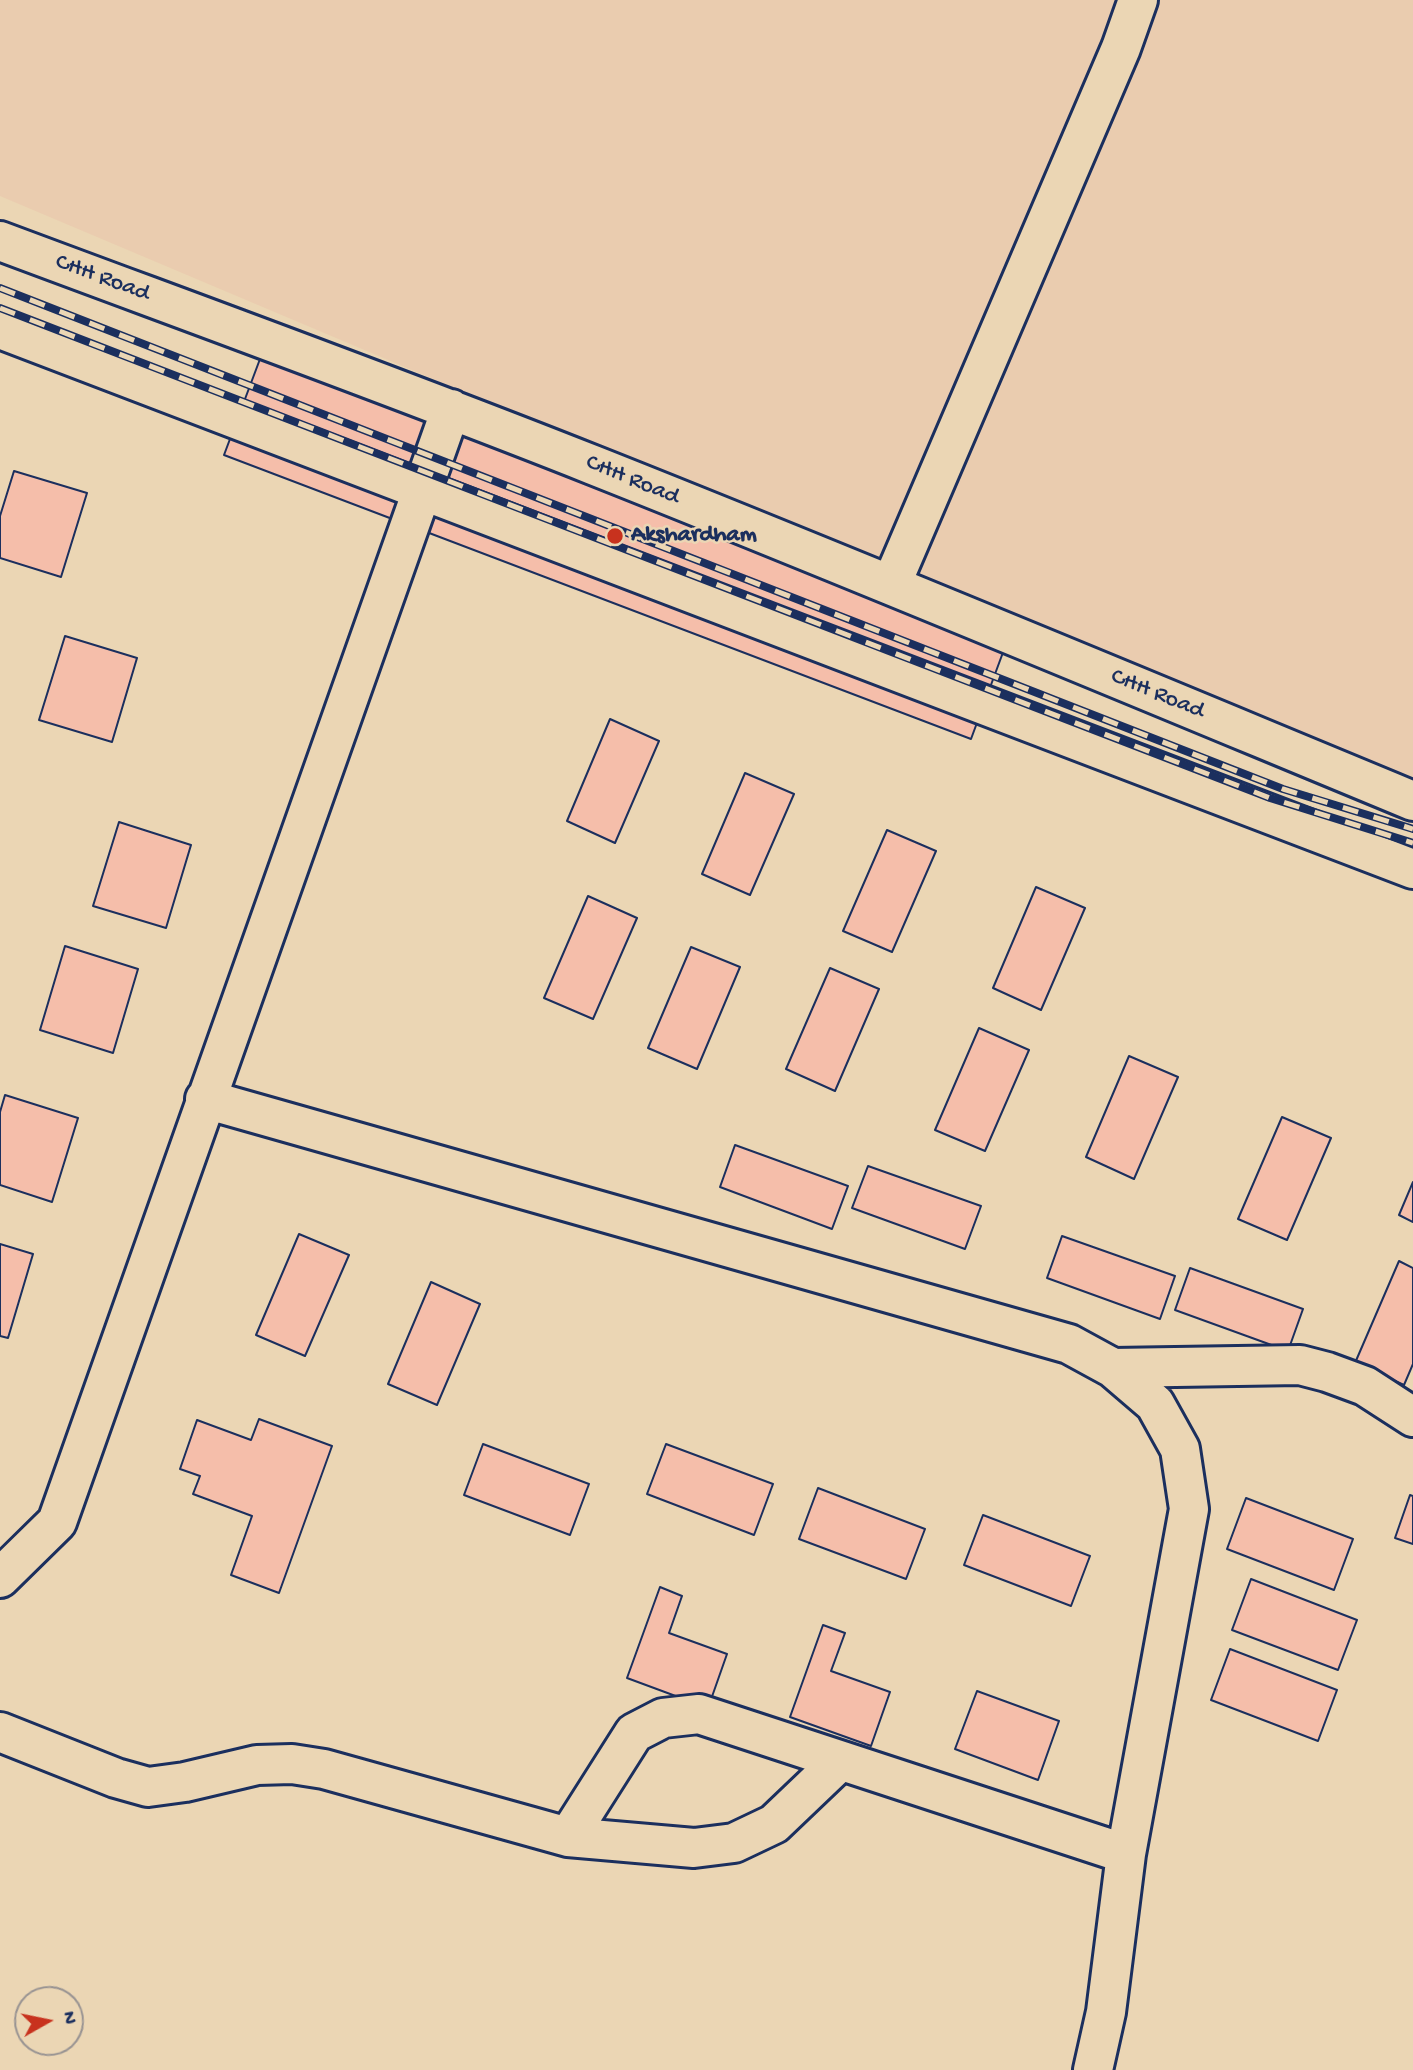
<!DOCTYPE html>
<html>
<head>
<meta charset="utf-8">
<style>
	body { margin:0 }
	#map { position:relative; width:1413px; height:2070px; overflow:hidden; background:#ebd6b4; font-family:"Gochi Hand",sans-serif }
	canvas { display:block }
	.north { position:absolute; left:14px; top:1986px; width:70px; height:70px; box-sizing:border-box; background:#ebd6b4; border:2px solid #989392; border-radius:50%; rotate:81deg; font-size:19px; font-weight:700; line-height:28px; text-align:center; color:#1b2f5e }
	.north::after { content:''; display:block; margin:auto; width:24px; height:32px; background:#c8321e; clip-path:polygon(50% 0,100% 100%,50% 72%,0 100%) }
</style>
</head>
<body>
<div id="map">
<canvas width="1413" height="2070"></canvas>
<div class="north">N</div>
</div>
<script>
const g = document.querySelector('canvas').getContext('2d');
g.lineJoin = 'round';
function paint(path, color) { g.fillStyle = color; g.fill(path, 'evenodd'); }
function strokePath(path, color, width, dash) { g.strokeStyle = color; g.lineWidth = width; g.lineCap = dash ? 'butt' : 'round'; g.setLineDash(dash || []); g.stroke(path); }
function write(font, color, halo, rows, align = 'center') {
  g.font = font + ' "Gochi Hand",sans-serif'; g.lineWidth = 5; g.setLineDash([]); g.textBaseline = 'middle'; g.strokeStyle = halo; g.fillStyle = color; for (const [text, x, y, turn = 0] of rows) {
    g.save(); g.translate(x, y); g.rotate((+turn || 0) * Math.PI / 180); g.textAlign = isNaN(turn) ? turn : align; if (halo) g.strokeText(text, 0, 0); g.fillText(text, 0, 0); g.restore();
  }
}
paint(new Path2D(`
	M0 0H1413V793L0 196Z`), '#eaccaf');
const building = new Path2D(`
	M266 343 1012 628 971 739 224 455Z
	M14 471 87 493 61 577 0 558V516Z
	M65 636 137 658 112 742 39 720Z
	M610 719 659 741 615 843 567 821Z
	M745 773 794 794 750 895 702 874Z
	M119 822 191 845 166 928 93 906Z
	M887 830 936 851 892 952 843 931Z
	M1036 887 1085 908 1041 1010 993 988Z
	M588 896 637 918 593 1019 544 998Z
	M65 946 138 969 113 1053 40 1030Z
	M691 947 740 967 697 1069 648 1048Z
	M830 968 879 989 835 1091 786 1069Z
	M979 1028 1029 1050 985 1151 935 1130Z
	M1129 1056 1178 1077 1134 1179 1086 1157Z
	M5 1095 78 1118 52 1202 0 1185V1112Z
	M1282 1117 1331 1138 1287 1240 1238 1219Z
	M735 1145 848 1186 832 1229 720 1187Z
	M868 1166 981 1206 965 1249 852 1208Z
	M1413 1182V1222L1399 1215Z
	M299 1234 349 1255 305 1356 256 1335Z
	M1062 1236 1175 1276 1160 1319 1047 1278Z
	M0 1244 33 1254 8 1338 0 1336Z
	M1399 1261 1413 1268V1364L1404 1385 1355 1363Z
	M1190 1268 1303 1309 1288 1351 1175 1310Z
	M431 1282 480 1304 437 1405 388 1384Z
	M259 1419 332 1446 279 1593 231 1575 252 1516 193 1494 200 1476 180 1469 197 1420 251 1440Z
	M483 1444 589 1484 570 1535 464 1495Z
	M666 1444 773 1484 754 1535 647 1494Z
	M818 1488 925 1529 906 1579 799 1539Z
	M1410 1495 1413 1496V1544L1395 1538Z
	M1246 1498 1353 1539 1334 1590 1227 1549Z
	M983 1515 1090 1556 1071 1606 964 1565Z
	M1251 1579 1357 1620 1338 1670 1232 1630Z
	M660 1587 682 1596 669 1633 727 1654 708 1708 627 1678Z
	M823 1625 845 1633 831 1671 890 1692 871 1746 790 1717Z
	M1230 1649 1337 1690 1318 1741 1211 1700Z
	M977 1691 1059 1721 1038 1780 955 1749Z`);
paint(building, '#f5beaa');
strokePath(building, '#1b2f5e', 2);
const minor = new Path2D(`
	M0 241C198 315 397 387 593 465 868 574 1140 688 1413 801
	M0 329 1413 869
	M891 585 1121 48 1138 0
	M205 1099 1069 1344 1113 1368 1155 1404 1180 1449 1189 1509 1126 1854 1106 2012 1093 2070
	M1113 1368 1300 1365 1327 1372 1365 1386 1413 1417
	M0 1578 57 1522 451 409
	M0 1732 116 1778 148 1787 185 1782 257 1765 292 1764 324 1769 568 1837 694 1848 734 1843 774 1824 840 1761
	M568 1837 634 1733 663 1718 699 1714 1126 1854`);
strokePath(minor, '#1b2f5e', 44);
strokePath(minor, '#ebd6b4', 38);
const rail = new Path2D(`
	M0 288 1283 789 1413 829
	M0 308 1270 798 1413 843`);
strokePath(rail, '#1b2f5e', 8);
strokePath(rail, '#ebd6b4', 5, [16]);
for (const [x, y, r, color] of [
	[615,536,9,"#c8321e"]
]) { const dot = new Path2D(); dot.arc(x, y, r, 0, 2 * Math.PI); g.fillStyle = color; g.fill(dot); strokePath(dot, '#ebd6b4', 2.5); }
write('24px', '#1b2f5e', '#ebd6b4', [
	["CHH Road",102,279,20],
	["CHH Road",632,481,22],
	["CHH Road",1157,695,22]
]);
write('bold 24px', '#1b2f5e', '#ebd6b4', [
	["Akshardham",631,536]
], 'left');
</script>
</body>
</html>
